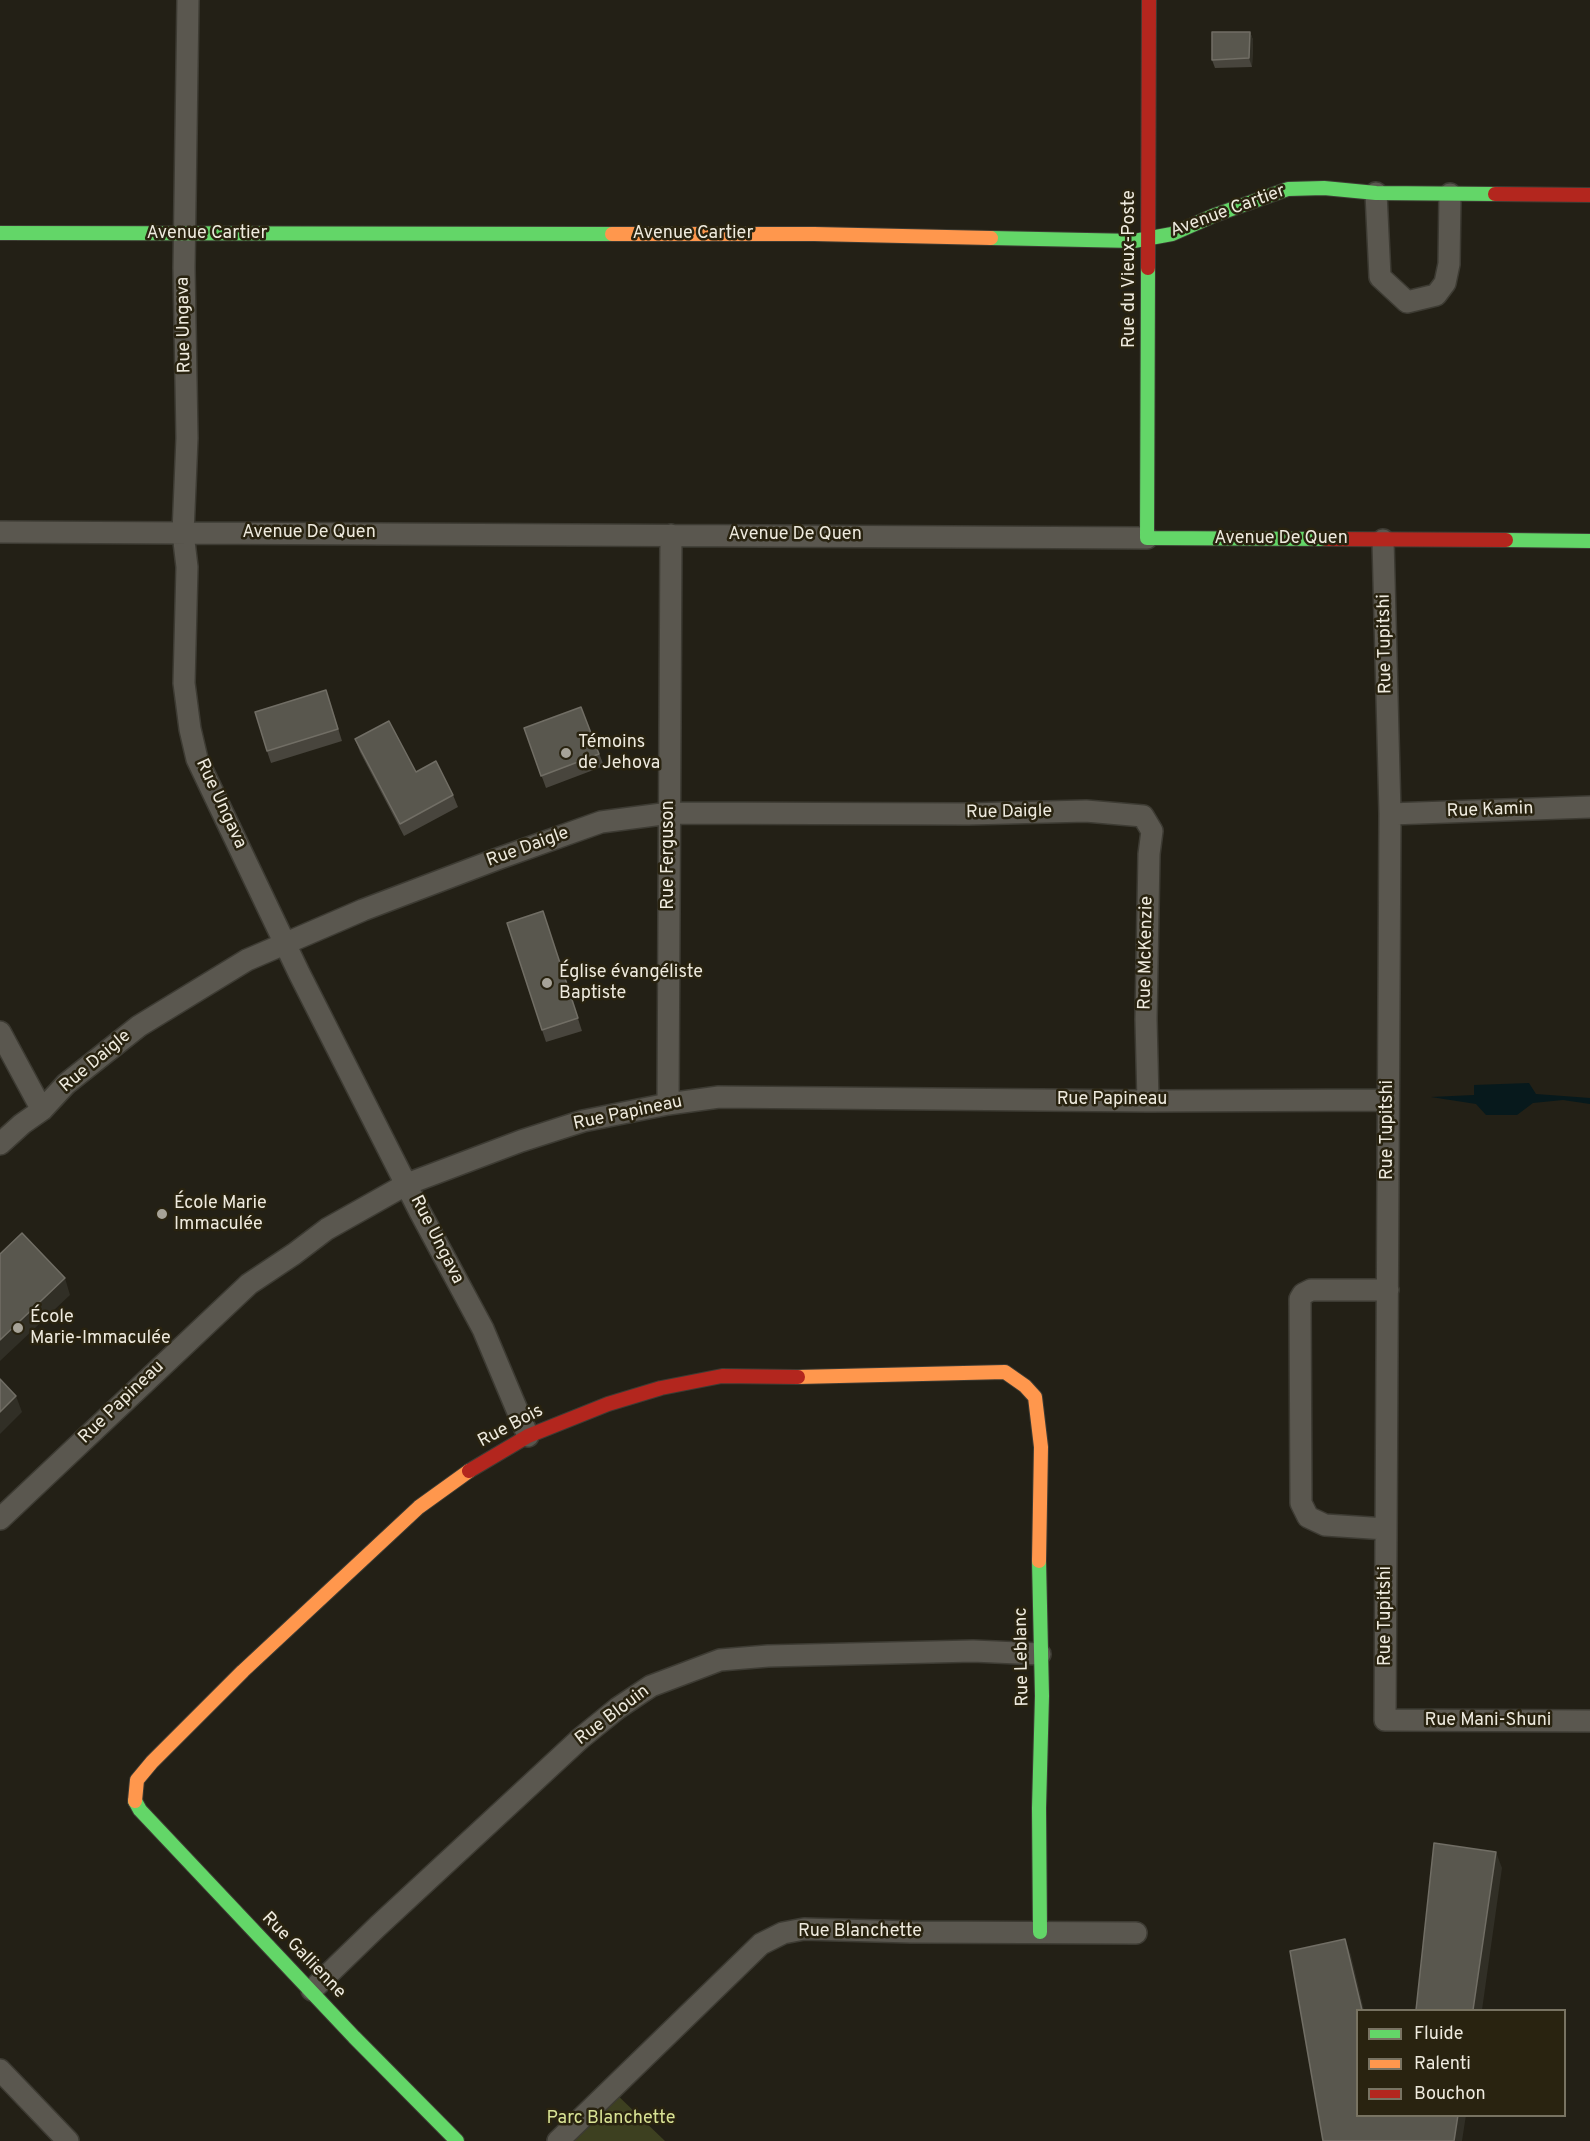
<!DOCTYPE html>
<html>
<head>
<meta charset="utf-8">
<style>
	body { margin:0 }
	#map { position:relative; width:1590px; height:2141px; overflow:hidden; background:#232016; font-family:Overpass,sans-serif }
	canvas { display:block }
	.legend { position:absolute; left:1356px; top:2009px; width:210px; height:108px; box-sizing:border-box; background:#292310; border:2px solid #787362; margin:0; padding:8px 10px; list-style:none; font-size:18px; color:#eeeade }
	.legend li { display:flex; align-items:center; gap:12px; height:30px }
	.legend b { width:30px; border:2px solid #787362 }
</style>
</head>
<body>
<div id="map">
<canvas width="1590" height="2141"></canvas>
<ul class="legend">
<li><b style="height:8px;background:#63d668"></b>Fluide</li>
<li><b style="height:8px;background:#ff974d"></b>Ralenti</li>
<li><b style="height:8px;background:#b3261e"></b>Bouchon</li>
</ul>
</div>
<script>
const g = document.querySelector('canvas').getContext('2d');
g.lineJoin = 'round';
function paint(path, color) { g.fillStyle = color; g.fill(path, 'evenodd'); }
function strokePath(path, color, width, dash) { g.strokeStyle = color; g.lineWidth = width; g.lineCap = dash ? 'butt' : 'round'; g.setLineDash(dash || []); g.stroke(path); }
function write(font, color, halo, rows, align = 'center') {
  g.font = font + ' Overpass,sans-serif'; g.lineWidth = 5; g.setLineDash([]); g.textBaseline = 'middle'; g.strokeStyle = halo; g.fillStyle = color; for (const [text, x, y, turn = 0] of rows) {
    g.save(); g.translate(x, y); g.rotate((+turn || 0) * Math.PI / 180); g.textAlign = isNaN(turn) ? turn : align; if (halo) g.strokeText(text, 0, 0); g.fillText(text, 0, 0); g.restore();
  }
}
paint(new Path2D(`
	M611 2089 665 2141H555Z`), '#3d4020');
paint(new Path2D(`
	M1529 1083 1536 1094 1590 1098V1104L1563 1100 1533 1103 1517 1115H1486L1476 1104 1431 1097 1474 1095V1085Z`), '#07191c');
const street = new Path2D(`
	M188 0 184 268 187 438 183 533 187 567 184 683 190 729 197 759 299 973 420 1212 483 1329 528 1436
	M1376 193 1380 277 1407 302 1436 295 1445 283 1449 264 1450 194
	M0 532 1147 538
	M1383 540 1390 814 1385 1720 1590 1721
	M1390 814 1590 807
	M0 1032 42 1110
	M668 1104 671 535
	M0 1144 22 1124 42 1110 66 1084 139 1026 247 960 363 910 500 858 601 822 670 813 968 814 1086 811 1143 816 1152 831 1149 854 1146 1019 1148 1101
	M0 1519 249 1284 294 1254 327 1229 407 1184 521 1141 583 1121 668 1104 719 1097 1148 1101 1388 1100
	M1386 1529 1325 1525 1308 1517 1301 1503 1300 1299 1303 1294 1311 1290H1388
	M312 1990 378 1926 581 1738 618 1708 651 1686 720 1660 768 1656 973 1651 1040 1654
	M0 2070 68 2141
	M558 2141 761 1944 783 1933 804 1929 911 1932 1136 1933`);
const fast = new Path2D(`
	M0 233 612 234
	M991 238 1134 241 1172 234 1215 215 1288 189 1324 188 1376 193 1495 194
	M1148 268 1147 538 1326 539
	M1506 540 1590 541
	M1039 1561 1042 1696 1039 1808 1040 1932
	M135 1801 140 1810 354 2037 457 2141`);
const slow = new Path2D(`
	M612 234H814L991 238
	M798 1377 1005 1372 1025 1386 1035 1397 1041 1447 1039 1561
	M135 1801 137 1780 152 1762 243 1671 419 1507 469 1471`);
const jam = new Path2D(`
	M1495 194 1590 195
	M1148 268 1149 0
	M1326 539 1506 540
	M469 1471 528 1436 608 1404 661 1388 722 1376 798 1377`);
strokePath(street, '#3d3b33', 24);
strokePath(fast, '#3d3b33', 16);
strokePath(slow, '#3d3b33', 16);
strokePath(jam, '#3d3b33', 16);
strokePath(street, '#5a574f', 21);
strokePath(fast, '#63d668', 14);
strokePath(slow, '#ff974d', 14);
strokePath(jam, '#b3261e', 14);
paint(new Path2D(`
	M1250 32 1253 40 1252 67 1215 68 1212 60Z
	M330 702 342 741 271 763 267 751Z
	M581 707 604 766 546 788 524 728Z
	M355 739 416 772 453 795 458 807 404 836 360 752Z
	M547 923 582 1031 546 1042 542 1030Z`), '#48453d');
paint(new Path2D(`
	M1250 32 1253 40 1252 67 1249 58Z
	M65 1278 70 1295 0 1361V1340Z
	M16 1396 22 1412 0 1434V1412Z
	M1496 1852 1502 1868 1482 2010H1473Z
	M1345 1939 1351 1955 1364 2010H1362Z
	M1458 2115H1466L1462 2141H1454Z`), '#312f26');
const building = new Path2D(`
	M1212 32H1250L1249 58 1212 60Z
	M326 690 338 729 267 751 255 712Z
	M581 707 599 754 541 776 524 728Z
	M389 721 416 772 436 761 453 795 400 824 355 739Z
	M543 911 578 1018 542 1030 507 923Z
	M22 1233 65 1278 0 1340V1254Z
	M0 1379 16 1396 0 1412Z
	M1434 1843 1496 1852 1473 2010H1416Z
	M1345 1939 1362 2010H1358V2115H1458L1454 2141H1323L1290 1951Z`);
paint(building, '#59574e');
strokePath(building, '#716e65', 1.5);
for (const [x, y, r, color] of [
	[566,753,6,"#a7a398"],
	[547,983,6,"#a7a398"],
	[162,1214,6,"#a7a398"],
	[18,1328,6,"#a7a398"]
]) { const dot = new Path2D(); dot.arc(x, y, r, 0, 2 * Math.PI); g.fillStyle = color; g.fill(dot); strokePath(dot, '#292310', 2); }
write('18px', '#eeeade', '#292310', [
	["Avenue Cartier",1228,212,-20],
	["Avenue Cartier",207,234],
	["Avenue Cartier",693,234],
	["Rue du Vieux-Poste",1130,269,-90],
	["Rue Ungava",185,325,-91],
	["Avenue De Quen",309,533],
	["Avenue De Quen",795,535],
	["Avenue De Quen",1281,539],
	["Rue Tupitshi",1386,644,-91],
	["Rue Ungava",220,804,65],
	["Rue Kamin",1490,811,-2],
	["Rue Daigle",1009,813,-1],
	["Rue Daigle",528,848,-20],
	["Rue Ferguson",669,855,-90],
	["Rue McKenzie",1147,953,-89],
	["Rue Daigle",96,1062,-40],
	["Rue Papineau",1112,1100],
	["Rue Papineau",628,1114,-12],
	["Rue Tupitshi",1388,1130,-90],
	["Rue Ungava",436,1240,63],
	["Rue Papineau",122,1403,-44],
	["Rue Bois",511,1427,-28],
	["Rue Tupitshi",1386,1616,-90],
	["Rue Leblanc",1023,1657,-91],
	["Rue Blouin",613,1716,-37],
	["Rue Mani-Shuni",1488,1721],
	["Rue Blanchette",860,1932],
	["Rue Gallienne",303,1956,46]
]);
write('18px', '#eeeade', '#292310', [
	["Témoins",578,743],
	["de Jehova",578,764],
	["Église évangéliste",559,973],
	["Baptiste",559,994],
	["École Marie",174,1204],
	["Immaculée",174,1225],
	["École",30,1318],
	["Marie-Immaculée",30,1339]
], 'left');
write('18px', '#d9e395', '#292310', [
	["Parc Blanchette",611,2119]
]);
</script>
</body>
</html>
